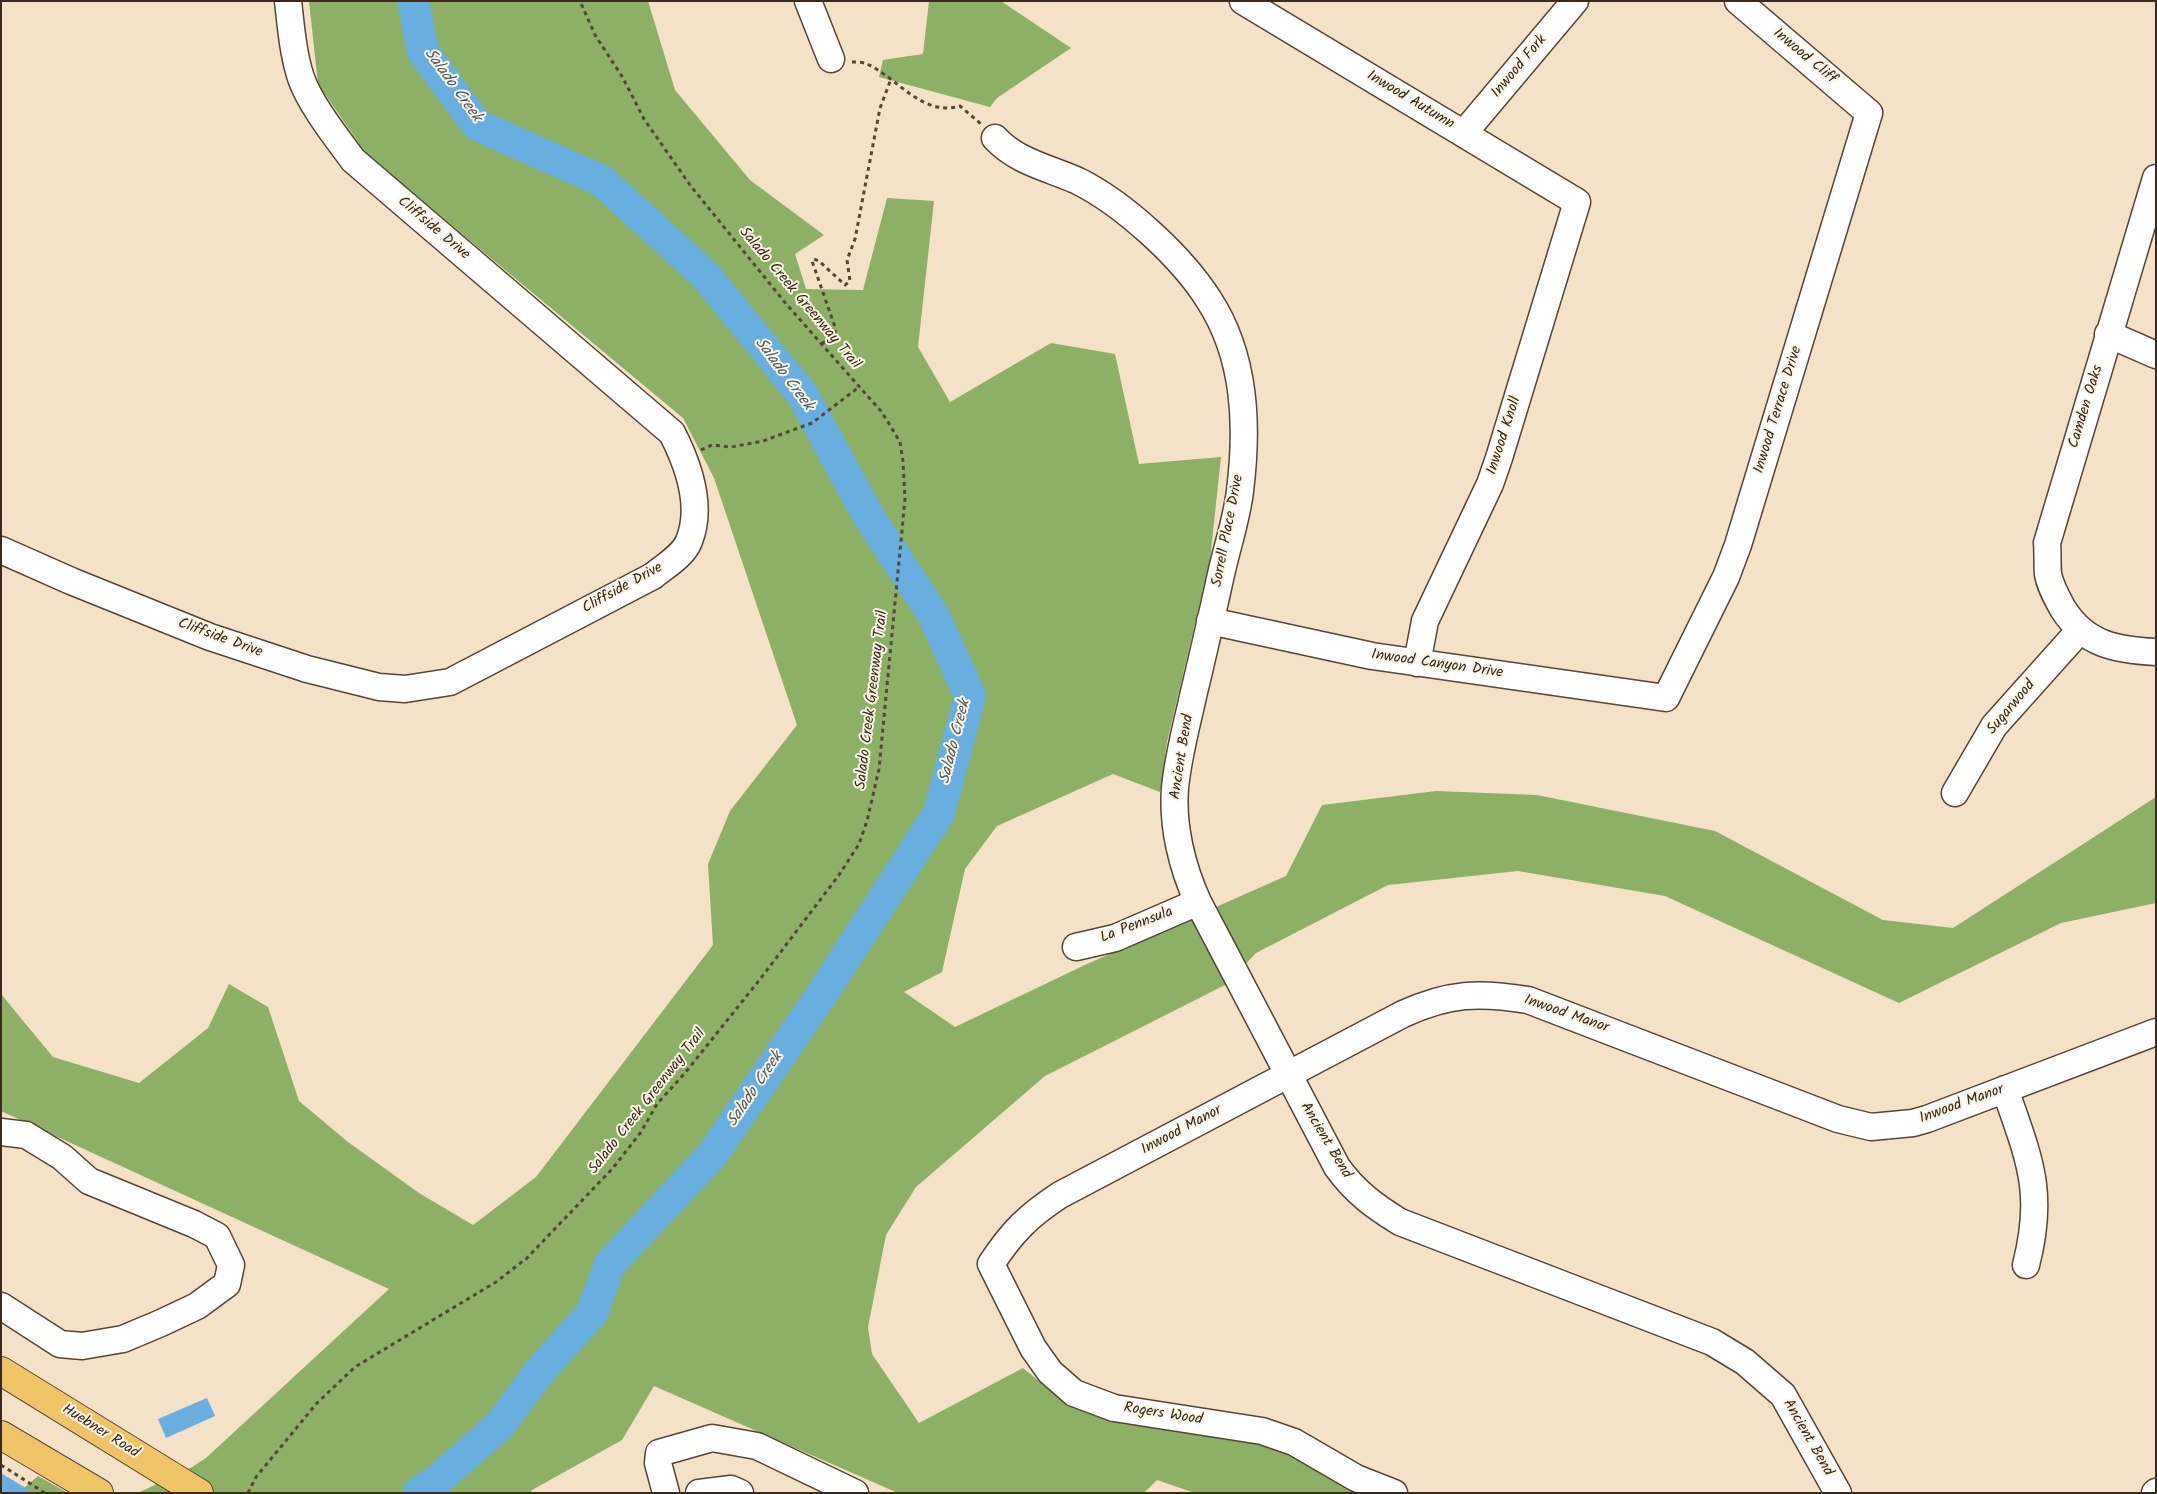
<!DOCTYPE html>
<html>
<head>
<meta charset="utf-8">
<style>
	body { margin:0 }
	#map { position:relative; width:2157px; height:1494px; overflow:hidden; background:#f5e1c5; font-family:Kalam,sans-serif }
	canvas { display:block }
	.frame { position:absolute; inset:0; border:2px solid #3b2a1e; pointer-events:none }
</style>
</head>
<body>
<div id="map">
<canvas width="2157" height="1494"></canvas>
<div class="frame"></div>
</div>
<script>
const g = document.querySelector('canvas').getContext('2d');
g.lineJoin = 'round';
function paint(path, color) { g.fillStyle = color; g.fill(path, 'evenodd'); }
function strokePath(path, color, width, dash) { g.strokeStyle = color; g.lineWidth = width; g.lineCap = dash ? 'butt' : 'round'; g.setLineDash(dash || []); g.stroke(path); }
function write(font, color, halo, rows, align = 'center') {
  g.font = font + ' Kalam,sans-serif'; g.lineWidth = 4; g.setLineDash([]); g.textBaseline = 'middle'; g.strokeStyle = halo; g.fillStyle = color; for (const [text, x, y, turn = 0] of rows) {
    g.save(); g.translate(x, y); g.rotate((+turn || 0) * Math.PI / 180); g.textAlign = isNaN(turn) ? turn : align; if (halo) g.strokeText(text, 0, 0); g.fillText(text, 0, 0); g.restore();
  }
}
paint(new Path2D(`
	M309 1H648L675 90 750 180 824 235 795 254 806 289 863 290 887 198 934 201 918 347 950 402 1051 343 1115 354 1139 464 1221 457 1210 560 1167 742 1160 792 1113 774 997 826 965 869 942 972 904 992 955 1027 1087 964 1286 876 1322 805 1436 791 1537 795 1715 831 1883 920 1953 928 2156 797V903L2061 923 1899 1003 1665 896 1518 871 1388 885 1256 953 1227 984 1045 1076 916 1187 886 1235 868 1327 872 1354 919 1423 1023 1368 1063 1401 1115 1415 1271 1440 1362 1493H1195L1157 1480 1144 1493H898L654 1386 622 1440 532 1490 530 1493H138L192 1467 206 1458 389 1289 1 1111V994L53 1057 139 1083 208 1028 229 984 268 1007 299 1101 348 1142 419 1193 473 1225 536 1177 713 945 708 864 730 811 797 725 714 478 683 418 367 155 318 84Z
	M929 1H1001L1071 48 997 98 990 107 879 77 883 60 923 54Z
	M38 1476 68 1493H18Z`), '#8bb066');
paint(new Path2D(`
	M207 1398 215 1416 166 1438 158 1419Z
	M1 1473 29 1490 30 1493H1Z`), '#68afdf');
strokePath(new Path2D(`
	M413 1 423 52 477 125 602 181 705 275 802 394 869 517 934 616 970 696 939 813 822 994 712 1155 610 1264 592 1313 540 1371 500 1425 439 1479 419 1493`), '#68afdf', 32);
const minor = new Path2D(`
	M808 1 831 59
	M1243 1 1577 202 1499 458 1490 484 1425 621 1417 663
	M1464 133 1575 1
	M995 138C1017 162 1049 168 1078 181 1124 204 1182 257 1209 300 1246 357 1248 426 1240 491 1237 517 1228 544 1222 570 1213 610 1204 651 1194 692 1187 724 1178 756 1175 788 1172 826 1182 867 1198 902L1337 1167C1355 1192 1374 1206 1400 1222L1712 1342 1745 1362 1783 1395 1838 1493
	M2156 178 2047 543C2048 553 2047 564 2048 574 2050 586 2057 598 2063 609 2086 645 2116 650 2156 652
	M2108 334 2156 355
	M1 550 71 581 210 637 307 669 379 687 405 689 450 682 653 576C665 566 683 556 689 541 703 506 688 464 672 433L353 160C337 138 310 104 301 78 293 54 291 27 288 1
	M1210 621 1372 656 1666 698 1726 577 1738 545 1869 113 1738 1
	M1955 793 1994 726 2080 630
	M1076 947 1115 938 1198 902
	M2005 1089C2029 1159 2045 1191 2026 1265
	M1 1132 26 1135 62 1157 89 1181 194 1224 217 1236 231 1265 227 1284 197 1306 161 1323 123 1339 82 1346 60 1344 1 1306
	M666 1493 658 1463 659 1453 712 1438 757 1446 855 1493
	M699 1493 731 1489 740 1493
	M1394 1493 1356 1478 1294 1442 1262 1431 1114 1408 1074 1393 1050 1372 1033 1348 991 1264C1012 1232 1028 1216 1060 1195L1403 1014C1449 993 1479 992 1528 1000L1838 1119 1871 1127 1913 1123 1927 1119 2156 1032
	M2155 1493 2156 1492`);
const major = new Path2D(`
	M1 1371 199 1493
	M1 1435 99 1493`);
strokePath(minor, '#574537', 29);
strokePath(major, '#574537', 30);
strokePath(new Path2D(`
	M852 62C857 62 863 62 867 64 898 78 922 117 960 106L981 124
	M822 344 835 333V327L812 261 814 259 819 261 845 285 850 281 847 260 855 239 880 108 891 79
	M701 450 712 445 731 447 763 441 812 423 859 387
	M1 1465 45 1493
	M248 1493 256 1477 317 1403 355 1367 496 1282 527 1258 613 1168 641 1132 657 1104 685 1073 761 978 839 875 859 844 867 821 879 769 905 499 903 461 900 442 888 422 880 410 787 305 690 185 644 119 623 78 595 35 580 1`), '#574537', 3, [4, 4]);
strokePath(minor, '#fff', 26);
strokePath(major, '#f1c369', 28);
write('15px', '#3b2a1e', '#fcf5e5', [
	["Inwood Cliff",1804,57,40],
	["Inwood Fork",1520,67,-50],
	["Inwood Autumn",1410,101,31],
	["Cliffside Drive",433,229,40],
	["Salado Creek Greenway Trail",799,299,50],
	["Camden Oaks",2087,407,-73],
	["Inwood Terrace Drive",1779,410,-73],
	["Inwood Knoll",1505,436,-72],
	["Sorrell Place Drive",1229,531,-79],
	["Cliffside Drive",623,589,-29],
	["Cliffside Drive",220,639,20],
	["Inwood Canyon Drive",1437,665,8],
	["Salado Creek Greenway Trail",873,700,-83],
	["Sugarwood",2012,708,-50],
	["Ancient Bend",1183,757,-81],
	["La Pennsula",1137,926,-21],
	["Inwood Manor",1566,1015,19],
	["Salado Creek Greenway Trail",648,1102,-52],
	["Inwood Manor",1962,1105,-20],
	["Inwood Manor",1182,1131,-28],
	["Ancient Bend",1325,1141,59],
	["Rogers Wood",1163,1415,9],
	["Huebner Road",100,1432,32],
	["Ancient Bend",1807,1438,60]
]);
write('italic 16px', '#4b5962', '#fcf5e5', [
	["Salado Creek",452,86,54],
	["Salado Creek",783,375,53],
	["Salado Creek",956,742,-76],
	["Salado Creek",756,1090,-56]
]);
</script>
</body>
</html>
